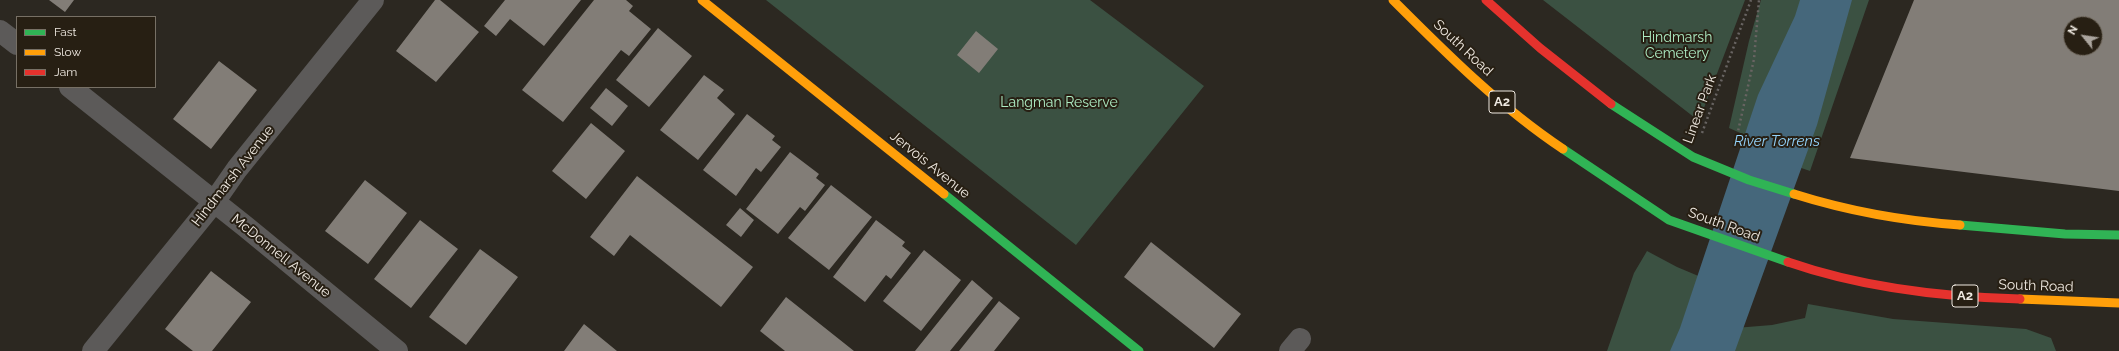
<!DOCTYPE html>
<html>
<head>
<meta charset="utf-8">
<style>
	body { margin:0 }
	#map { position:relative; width:2119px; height:351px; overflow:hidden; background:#2c2821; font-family:Raleway,sans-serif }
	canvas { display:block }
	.legend { position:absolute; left:16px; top:16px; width:140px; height:72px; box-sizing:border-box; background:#271f13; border:1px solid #777065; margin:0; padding:5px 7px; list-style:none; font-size:12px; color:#efe9e1 }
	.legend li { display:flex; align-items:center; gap:8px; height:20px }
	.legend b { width:20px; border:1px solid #777065 }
	.north { position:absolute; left:2063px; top:16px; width:40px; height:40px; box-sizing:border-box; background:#271f13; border:1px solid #777065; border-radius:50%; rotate:300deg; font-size:11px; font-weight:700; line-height:16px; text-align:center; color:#efe9e1 }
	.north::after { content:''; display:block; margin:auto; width:14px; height:18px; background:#aba59e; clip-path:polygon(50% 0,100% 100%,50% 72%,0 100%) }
</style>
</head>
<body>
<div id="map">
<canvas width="2119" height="351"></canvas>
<ul class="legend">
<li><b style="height:5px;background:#30b455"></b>Fast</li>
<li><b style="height:5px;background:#ff9f0a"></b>Slow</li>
<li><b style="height:5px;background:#e5322d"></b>Jam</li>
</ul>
<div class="north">N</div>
</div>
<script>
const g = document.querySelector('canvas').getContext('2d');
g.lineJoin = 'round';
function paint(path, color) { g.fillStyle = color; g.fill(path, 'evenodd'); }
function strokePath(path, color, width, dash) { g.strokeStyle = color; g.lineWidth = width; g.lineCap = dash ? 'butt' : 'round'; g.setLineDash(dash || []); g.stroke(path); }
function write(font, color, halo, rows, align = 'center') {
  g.font = font + ' Raleway,sans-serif'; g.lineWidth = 4; g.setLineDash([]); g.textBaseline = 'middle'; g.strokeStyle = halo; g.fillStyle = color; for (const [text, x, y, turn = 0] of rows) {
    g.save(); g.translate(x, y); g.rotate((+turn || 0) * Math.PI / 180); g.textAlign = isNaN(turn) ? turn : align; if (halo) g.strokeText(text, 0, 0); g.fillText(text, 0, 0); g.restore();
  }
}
paint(new Path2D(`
	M766 0H1090L1204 86 1076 245Z
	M1543 0H1745L1699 121Z
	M1761 0H1869L1810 171 1781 161 1779 150 1729 128 1749 41Z
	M1647 251 1677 267 1727 288 1735 328 1772 325 1805 318 1808 304 1893 319 2026 329 2051 338 2056 351H1607L1634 273Z`), '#3b5142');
paint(new Path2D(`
	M1800 0H1852L1817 125 1735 351H1670L1680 328 1758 95 1795 16Z`), '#45677b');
paint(new Path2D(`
	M49 0H74L65 12Z
	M435 0H440L479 32 436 82 396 51Z
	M505 0H581L544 46 510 19 496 36 484 26Z
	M594 0H626L633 6 629 11 651 29 629 56 621 50 563 122 522 90Z
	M1914 0H2119V191L1850 158ZM2071 24H2095V48H2071Z
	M658 28 692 56 649 107 616 80Z
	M976 31 998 49 979 73 957 55Z
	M219 61 257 90 211 149 173 119Z
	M704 75 724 90 717 98 735 114 698 160 660 130Z
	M606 88 628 106 612 126 590 108Z
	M747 114 775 136 772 140 781 147 761 172 756 168 736 196 703 170Z
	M591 123 625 151 586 199 552 171Z
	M790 152 819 174 816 178 825 185 805 211 800 207 778 234 746 209Z
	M637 176 753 267 721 307 630 235 614 256 590 237Z
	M365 180 407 213 368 264 325 231Z
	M831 185 872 217 829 270 788 238Z
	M740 208 754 220 741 237 726 225Z
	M420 220 458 249 411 308 374 279Z
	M876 220 905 242 902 246 911 253 891 279 886 275 865 302 833 277Z
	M1151 242 1241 314 1214 348 1124 277Z
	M480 249 518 277 466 345 429 317Z
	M924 250 961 280 921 331 883 301Z
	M211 271 251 302 212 351H193L165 329Z
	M972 280 993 298 950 351H915Z
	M786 297 854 351H785L760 331Z
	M999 301 1020 318 994 351H959Z
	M584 324 617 351H564Z`), '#827d77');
strokePath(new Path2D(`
	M1702 133 1751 0
	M1735 145 1754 59 1759 0`), '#686462', 2.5, [2, 3]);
strokePath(new Path2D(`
	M0 31 17 44
	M70 87 246 227 397 351
	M93 351 214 202 237 169 373 0
	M1290 351 1300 339`), '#5c5a59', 22);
strokePath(new Path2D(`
	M1611 104 1693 157 1749 180 1794 194
	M1563 149 1669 220 1788 262
	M944 194 1139 351
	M1960 225 2065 234 2119 235`), '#30b455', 9);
strokePath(new Path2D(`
	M702 0 944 194
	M1393 0C1446 53 1500 107 1563 149
	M1794 194C1848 211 1904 221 1960 225
	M2020 299 2119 303`), '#ff9f0a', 9);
strokePath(new Path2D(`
	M1486 0 1540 48 1611 104
	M1788 262C1860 287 1943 297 2020 299`), '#e5322d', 9);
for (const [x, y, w] of [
	[1502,102,26],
	[1965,296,26]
]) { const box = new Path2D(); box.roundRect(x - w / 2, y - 11, w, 22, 3); g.fillStyle = '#271f13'; g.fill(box); strokePath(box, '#efe9e1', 1); }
write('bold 13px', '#efe9e1', null, [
	["A2",1502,102],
	["A2",1965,296]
]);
write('14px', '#adecc3', '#271f13', [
	["Hindmarsh",1677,38],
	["Cemetery",1677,54],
	["Langman Reserve",1059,103]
]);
write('14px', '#efe9e1', '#271f13', [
	["South Road",1463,48,43],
	["Linear Park",1700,109,-70],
	["Jervois Avenue",930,165,39],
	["Hindmarsh Avenue",233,176,-52],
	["South Road",1724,225,20],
	["McDonnell Avenue",281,256,39],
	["South Road",2036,286,2]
]);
write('italic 15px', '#94d4fc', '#271f13', [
	["River Torrens",1777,141]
]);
</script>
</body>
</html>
